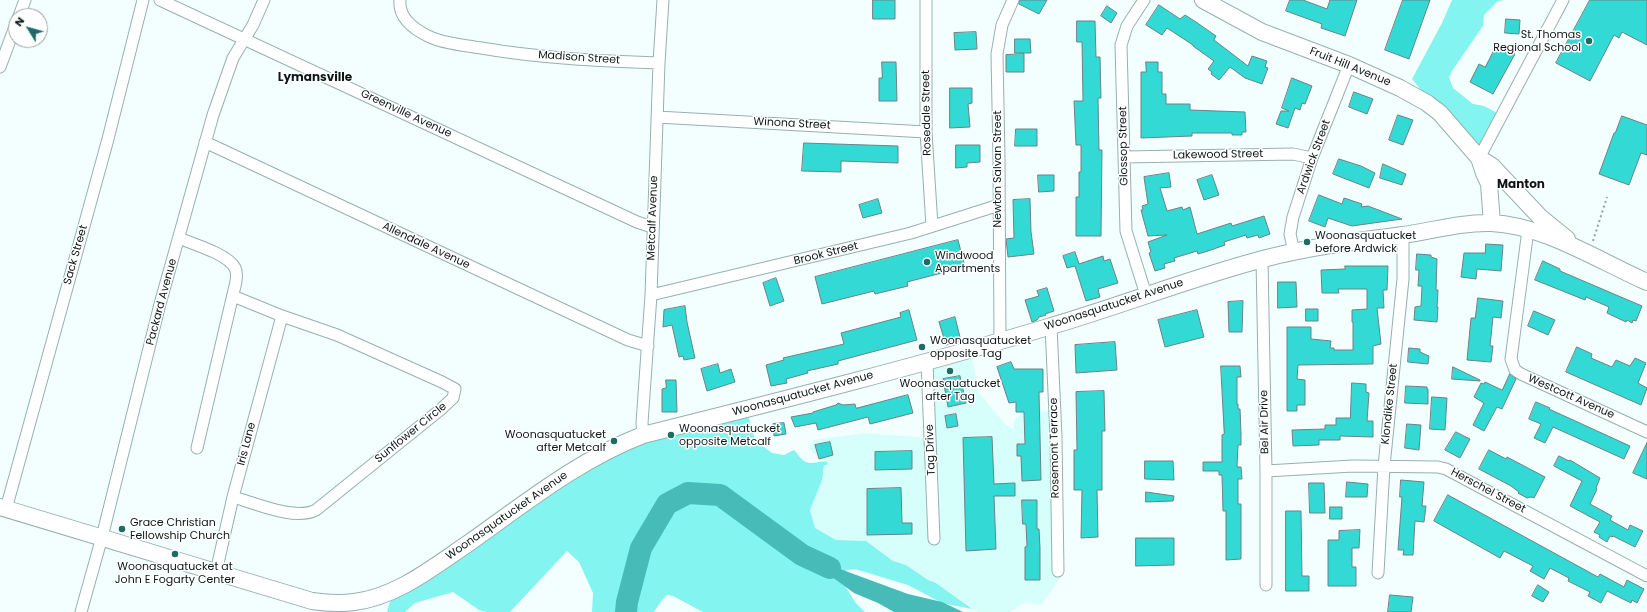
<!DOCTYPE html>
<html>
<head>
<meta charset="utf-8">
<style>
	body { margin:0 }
	#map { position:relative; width:1647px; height:612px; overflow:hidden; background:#f3fffe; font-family:Poppins,sans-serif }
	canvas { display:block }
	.north { position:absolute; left:8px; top:8px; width:40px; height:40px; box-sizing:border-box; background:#fff; border:1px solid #9ea2a2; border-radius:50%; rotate:307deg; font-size:11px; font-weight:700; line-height:16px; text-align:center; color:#0d1717 }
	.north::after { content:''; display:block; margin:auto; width:14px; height:18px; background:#1f6b68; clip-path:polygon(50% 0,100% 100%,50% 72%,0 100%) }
</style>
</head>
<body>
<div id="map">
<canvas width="1647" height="612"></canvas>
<div class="north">N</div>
</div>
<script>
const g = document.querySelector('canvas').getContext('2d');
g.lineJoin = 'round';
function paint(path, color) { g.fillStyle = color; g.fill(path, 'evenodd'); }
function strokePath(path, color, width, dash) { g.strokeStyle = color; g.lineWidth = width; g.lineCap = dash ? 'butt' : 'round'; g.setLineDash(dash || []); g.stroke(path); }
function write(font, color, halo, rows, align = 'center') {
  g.font = font + ' Poppins,sans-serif'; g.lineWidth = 3; g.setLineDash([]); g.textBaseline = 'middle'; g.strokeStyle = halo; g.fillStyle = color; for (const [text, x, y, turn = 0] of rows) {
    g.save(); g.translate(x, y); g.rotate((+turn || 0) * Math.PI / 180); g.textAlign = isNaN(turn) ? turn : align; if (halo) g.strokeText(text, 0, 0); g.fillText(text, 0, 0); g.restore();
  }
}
paint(new Path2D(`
	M972 355 978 392 1006 425 1014 429V421L1023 411 1057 412 1058 418 1062 576 1041 605 1026 602 1010 612H978L972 609 936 583 928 580 906 565 893 561 866 541 836 540 815 528 810 510 822 480 824 465 828 462 822 460 809 449 813 440 865 433 929 438 928 364Z`), '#d6fefb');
paint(new Path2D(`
	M1452 0H1505L1498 1 1484 15 1483 26 1452 71 1449 77 1453 88 1473 104 1484 106 1503 116 1483 152 1423 101 1421 90 1412 79 1442 23Z
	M747 411 755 440 772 453 784 455 794 450C797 453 801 460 806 462 813 465 820 460 828 462L827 465H824L822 480 810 510 815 528 836 540 866 541 893 561 906 565 928 580 936 583 972 609 942 603 908 585 855 569 846 570 842 581 855 602 865 612H703L673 596 667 595 662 600 654 612H592L593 593 579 562 567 551 510 612H487L479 610 453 592 415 603 405 612H387L391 598 553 485 649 436Z`), '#83f4ef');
paint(new Path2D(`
	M802 555 908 594 942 602 963 612H894L878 603 854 593Z`), '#47bbb7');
strokePath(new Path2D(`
	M626 612 627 602 641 548 667 504 688 493 720 495 802 555 830 568`), '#47bbb7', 22);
const building = new Path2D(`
	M873 0H895V19H873Z
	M1020 0H1047L1039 14 1019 4Z
	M1290 0H1303L1327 9 1330 0H1357L1345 36 1321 28 1322 24 1286 11Z
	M1403 0H1430L1409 59 1385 50Z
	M1590 0H1647V45L1622 32 1619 38 1614 35 1590 81 1556 63Z
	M1159 5 1180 19 1185 15 1196 22 1216 36 1214 40 1248 66 1252 56 1267 61 1265 67 1268 68 1262 84 1245 78 1230 67 1219 80 1211 74 1212 72 1208 69 1214 61 1193 46V45L1167 28 1162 35 1146 25Z
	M1107 6 1117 13 1111 23 1101 16Z
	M1506 19 1520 20 1519 34 1505 33Z
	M1077 21H1095L1096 57H1100L1101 98H1098L1099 150H1102L1101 236H1076V197H1079V172H1081V145H1076L1074 101H1083L1082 42H1077Z
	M976 32 977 49 955 50 954 33Z
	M1015 39H1030L1031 53H1015Z
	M1497 45 1515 54 1493 94 1470 82 1479 64 1485 67Z
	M1024 54V72H1006V55Z
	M882 62H896L897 101H879V78H882Z
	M1146 62H1158V72H1162V94H1166V104H1190V110L1245 112 1246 132H1242V135H1232V133H1192V136L1141 138V72H1146Z
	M1292 78 1312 86 1305 104 1302 103 1300 110 1295 108 1288 128 1276 124 1281 111H1289L1282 108Z
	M950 88H972V103L968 104 970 127 950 128Z
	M1354 92 1373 99 1367 114 1349 107Z
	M1398 115 1413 120 1403 145 1389 140Z
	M1622 116 1647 125V155L1641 153 1629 185 1599 174 1614 133H1615Z
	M1016 129H1037V146H1015Z
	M804 143 898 146V163L841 161V172L802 171Z
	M956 145H980V162L967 163V167L956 168Z
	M1339 159 1361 166 1375 173 1369 188 1333 174Z
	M1383 164 1406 174 1402 185 1380 178Z
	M1169 173 1171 187 1160 188 1167 211 1182 207 1183 210 1190 207 1197 234 1231 223 1232 226 1264 216 1270 234 1259 238 1258 235 1247 238 1246 235 1224 242 1225 245 1208 251 1198 254 1197 251 1174 258 1175 261 1164 264 1165 268 1155 271 1149 253 1151 252 1148 242 1167 235 1148 236 1141 210H1143L1142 206 1148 204 1144 177Z
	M1038 175H1054V191L1039 192Z
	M1212 175 1219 195 1204 200 1197 180Z
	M1319 195 1342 204 1344 198 1362 204 1361 207 1368 206 1402 219 1352 226 1328 218 1325 227 1309 221Z
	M878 199 882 213 863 218 859 205Z
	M1030 199 1031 232 1034 254 1008 257 1006 239 1014 238 1013 200Z
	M958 240 965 267 907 282 908 286 875 294 874 291 822 304 815 277Z
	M1486 244 1503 245 1501 271 1477 269 1476 279 1461 277 1464 253H1485Z
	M1075 252 1079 264 1103 256 1104 261 1110 259 1118 283 1098 289 1100 297 1086 301 1075 266 1067 268 1063 256Z
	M1417 254 1431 255V257L1437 259 1436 290H1438L1437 307H1438L1437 322 1414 320 1415 307 1421 306 1422 286H1418L1419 270H1416Z
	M1543 261 1560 269V271L1642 306 1636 321 1633 320 1632 323 1627 320 1626 322 1607 313 1609 307 1586 297 1585 300 1535 280Z
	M1345 266H1388L1387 290H1383L1384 308H1377L1381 344 1373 346V364L1298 365 1297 379 1305 380V405H1297V411H1287V327H1311V339L1331 341 1330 348H1334V350H1353V322H1352V310L1367 309V289H1338L1339 293H1322L1321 270 1345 269Z
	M776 278 784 301 770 306 763 283Z
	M1278 282H1296L1297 307 1278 308Z
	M1047 288 1054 311 1045 314 1046 315 1039 317 1037 320 1032 322 1025 300 1039 296 1037 291Z
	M1478 298 1503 301 1501 318 1493 317 1490 346H1493L1491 362 1467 360 1471 318H1475Z
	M1243 301 1242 332H1229L1228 302Z
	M685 306 687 322 695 358 684 360 683 356 679 357 672 325 663 327 664 310Z
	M1306 309H1318V321H1306Z
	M909 310 917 340 838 361V364L807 371 808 373 786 379 787 383 771 386 766 365 784 360 783 358 844 344 841 333 901 317 900 313Z
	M1197 310 1204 337 1165 347 1158 320Z
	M1534 311 1555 320 1548 335 1528 326Z
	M955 317 961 341 946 345 939 322Z
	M1115 342 1117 370 1076 373 1075 345Z
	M1577 347 1592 354 1591 358 1612 367 1616 360 1630 366 1635 358 1646 363 1638 383 1647 388 1641 405 1566 372Z
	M1409 348 1420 349V352L1429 356 1428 364 1408 362Z
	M1011 362 1014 369H1043V392H1039L1041 480 1022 481 1021 456H1017V444H1025L1024 412H1016V402L1009 403 997 367Z
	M718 364 720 373 731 369 735 382 707 391 701 369Z
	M1221 366H1240L1241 377H1237V404H1238V409H1240L1241 433V445H1238L1237 467H1241L1242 479H1238V504H1241V559L1226 560V511H1223L1222 475H1219V471H1203V462H1222V435L1224 434Z
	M1453 367 1480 380V381L1452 379Z
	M1510 374 1516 379 1502 409 1497 407 1484 431 1473 425 1484 403 1474 397 1481 383 1484 384 1485 382 1502 390Z
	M960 376 966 403 948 407 943 379Z
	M666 380H676L677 412H662V389L666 388Z
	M1352 383 1366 384V392L1369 393 1367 421H1373V437L1340 436V440H1319V445L1293 446 1292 430 1325 429V425H1336V418H1350Z
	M1406 386 1427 387V389H1428V404L1405 403Z
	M1104 391 1105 431H1102V490H1097L1098 537 1081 538 1082 490H1074V450H1077L1076 392Z
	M908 395 913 413 870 424 868 417 818 430 816 423 795 427 791 417 813 413V412L836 405 838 403 843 405 855 404 856 408Z
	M1432 397 1447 398 1445 430 1430 429Z
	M1536 402 1550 408 1549 409 1630 446 1624 459 1553 427 1545 443 1534 438 1541 424 1529 419Z
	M956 414 958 426 947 428 945 416Z
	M784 423 786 434 774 436 773 424Z
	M1407 424 1421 425 1419 450 1405 448Z
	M1456 432 1470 439 1460 458 1445 450Z
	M992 437 994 484 1015 483V496H994L996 549 966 551 963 438Z
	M830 442 833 455 819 459 815 445Z
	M1647 443V479L1633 473Z
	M1489 450 1506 459 1507 457 1545 477 1534 498 1531 497 1527 498 1518 493 1519 492 1511 486 1479 469Z
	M912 451V469L875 470V452Z
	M1559 456 1569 461 1570 460 1600 478 1596 488 1597 489 1590 504 1612 516 1610 520 1628 530 1630 525 1643 531 1635 547 1613 536 1612 537 1610 536 1607 542 1599 537 1600 535 1594 532 1600 522 1570 506 1582 481 1554 466Z
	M1145 461H1173L1174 480 1145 479Z
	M1401 480 1424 482 1422 506H1426L1424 522 1415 521 1413 555H1403L1404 550H1398L1402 497H1400Z
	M1347 482 1368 484 1367 497H1346Z
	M1309 483H1324L1325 513H1310Z
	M901 488 902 523H912V534L867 535V489Z
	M1146 492 1174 496 1173 501 1146 502Z
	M1448 495 1598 577 1600 574 1624 587 1627 580 1644 589 1637 603 1632 600 1631 603 1607 591 1601 603 1588 596 1590 592 1568 581 1569 578 1550 568 1544 579 1530 571 1533 566 1504 551 1500 558 1434 521Z
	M1022 500H1037V529H1039L1040 548V580H1025V547L1027 546 1026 524H1023Z
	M1330 507H1342V519H1330Z
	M1286 511H1301L1302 576H1309V591H1286Z
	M1360 530 1359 548H1352V567H1356V586H1328V540H1339V531Z
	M1136 538H1174V565L1136 566Z
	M1538 585 1549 592 1543 602 1532 596Z
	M1390 595 1413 597 1411 612H1388Z`);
paint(building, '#33d9d4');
strokePath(building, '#698483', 1);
const street = new Path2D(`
	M160 0 637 222 652 227
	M400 0C398 19 415 30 430 37 445 44 464 45 481 48 540 58 599 61 659 63
	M926 0V132L932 226
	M1144 0 1127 26 1121 45 1126 231 1146 295
	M19 16 25 0
	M0 67 16 24
	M657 117 926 132
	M205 142 628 340 648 346
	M1124 157 1293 154 1312 158
	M1479 158 1563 0
	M1528 230 1511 359 1515 370 1521 374 1647 432
	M179 238C193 244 228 254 235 268 238 274 236 283 234 290L197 448
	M1294 252 1290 234 1293 217 1312 158 1349 65
	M1262 260 1266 471V585
	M651 295 911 233 999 205
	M233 296 282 316 337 335 442 382 455 389 453 398 440 410 316 510C295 521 255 503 233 497
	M1051 326 1056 437 1058 571
	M1000 341 999 159 997 54 1002 25 1013 0
	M927 362 934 539
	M643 435 642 423 651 295 659 63 663 0
	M1266 471 1353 466 1438 467 1446 469 1647 576
	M6 509 108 139 143 0
	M216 572 233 497 282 316
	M1378 573 1384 466 1403 279V235
	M81 612 102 537 160 304 213 115 233 58 253 25 264 0`);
const secondary = new Path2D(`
	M1203 0 1262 32 1349 65 1400 88 1427 103 1440 113 1479 158 1492 166 1540 217 1567 239
	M1479 158 1484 173 1489 184 1492 223
	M0 507 312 601C326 603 340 604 354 602 396 597 432 568 466 545 523 505 578 460 643 435 779 401 915 367 1048 327 1120 306 1191 278 1263 259 1309 247 1357 241 1403 235 1432 231 1462 222 1491 223 1544 225 1599 261 1647 282`);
strokePath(street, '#95b1af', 13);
strokePath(secondary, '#95b1af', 18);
strokePath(new Path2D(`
	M1593 241 1607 197`), '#949f9e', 2, [2, 3]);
strokePath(street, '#fff', 11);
strokePath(secondary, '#fff', 16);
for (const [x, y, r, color] of [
	[1589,41,4,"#1f6b68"],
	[1307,242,4,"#1f6b68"],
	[927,262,4,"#1f6b68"],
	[922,347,4,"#1f6b68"],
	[950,371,4,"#1f6b68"],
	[671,435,4,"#1f6b68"],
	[614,441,4,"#1f6b68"],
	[122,529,4,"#1f6b68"],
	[175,554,4,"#1f6b68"]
]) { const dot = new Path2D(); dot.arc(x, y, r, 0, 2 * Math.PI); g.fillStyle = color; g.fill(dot); strokePath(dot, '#fff', 1.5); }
write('11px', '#0d1717', '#fff', [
	["St. Thomas",1581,35,"right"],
	["Regional School",1581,48,"right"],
	["Woonasquatucket",1315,236],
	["before Ardwick",1315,249],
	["Windwood",935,256],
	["Apartments",935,269],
	["Woonasquatucket",930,341],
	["opposite Tag",930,354],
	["Woonasquatucket",950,384,"center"],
	["after Tag",950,397,"center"],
	["Woonasquatucket",679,429],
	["opposite Metcalf",679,442],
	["Woonasquatucket",606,435,"right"],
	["after Metcalf",606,448,"right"],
	["Grace Christian",130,523],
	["Fellowship Church",130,536],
	["Woonasquatucket at",175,567,"center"],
	["John E Fogarty Center",175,580,"center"]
], 'left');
write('11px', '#0d1717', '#fff', [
	["Madison Street",579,58,4],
	["Fruit Hill Avenue",1350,67,22],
	["Rosedale Street",927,113,-91],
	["Greenville Avenue",406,114,25],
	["Winona Street",792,124,3],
	["Glossop Street",1124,146,-91],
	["Lakewood Street",1218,155,-1],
	["Ardwick Street",1314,157,-70],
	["Newton Salvan Street",998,169,-90],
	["Metcalf Avenue",653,218,-88],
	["Allendale Avenue",426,246,25],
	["Brook Street",826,254,-14],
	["Sack Street",76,255,-74],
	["Packard Avenue",162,302,-75],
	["Woonasquatucket Avenue",1114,305,-18],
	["Woonasquatucket Avenue",803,394,-15],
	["Westcott Avenue",1571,397,24],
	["Klondike Street",1390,404,-84],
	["Bel Air Drive",1265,422,-91],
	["Sunflower Circle",411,433,-39],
	["Iris Lane",247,444,-75],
	["Rosemont Terrace",1055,448,-91],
	["Tag Drive",931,450,-92],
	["Herschel Street",1488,491,28],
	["Woonasquatucket Avenue",507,516,-35]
]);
write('bold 12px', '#0d1717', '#fff', [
	["Lymansville",315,78],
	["Manton",1521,185]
]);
</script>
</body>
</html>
